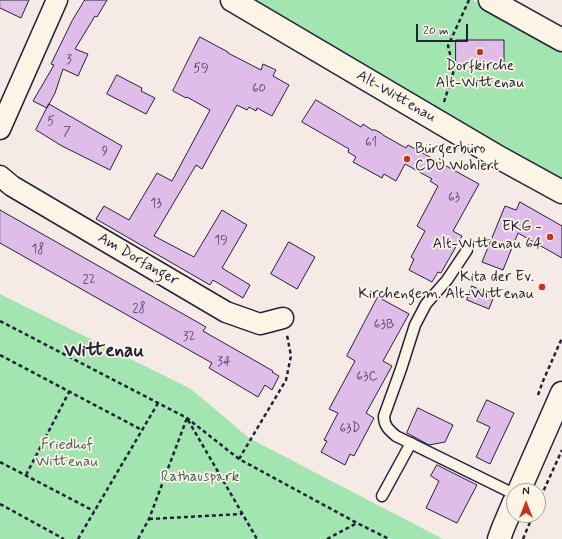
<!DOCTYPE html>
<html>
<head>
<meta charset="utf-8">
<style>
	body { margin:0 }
	#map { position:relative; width:562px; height:539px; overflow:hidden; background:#f6eae6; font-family:Mynerve,sans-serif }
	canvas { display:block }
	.north { position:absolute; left:506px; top:483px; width:40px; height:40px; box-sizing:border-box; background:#fcf5e5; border:1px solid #a5a1a1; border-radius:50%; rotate:0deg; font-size:11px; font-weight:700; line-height:16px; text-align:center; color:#22223b }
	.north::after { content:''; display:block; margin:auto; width:14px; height:18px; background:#c8321e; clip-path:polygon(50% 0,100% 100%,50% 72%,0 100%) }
	.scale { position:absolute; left:416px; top:24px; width:52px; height:18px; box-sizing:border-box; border:2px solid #22223b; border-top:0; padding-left:5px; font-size:12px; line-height:14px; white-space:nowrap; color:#22223b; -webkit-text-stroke:3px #fcf5e5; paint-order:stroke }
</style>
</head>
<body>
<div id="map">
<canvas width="562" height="539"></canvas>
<div class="north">N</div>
<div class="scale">20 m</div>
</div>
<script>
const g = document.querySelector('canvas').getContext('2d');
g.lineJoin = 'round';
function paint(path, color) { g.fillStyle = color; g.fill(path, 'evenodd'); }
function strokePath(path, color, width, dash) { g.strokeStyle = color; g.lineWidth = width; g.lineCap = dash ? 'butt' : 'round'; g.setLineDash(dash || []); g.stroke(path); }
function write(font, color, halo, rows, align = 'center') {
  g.font = font + ' Mynerve,sans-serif'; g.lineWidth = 3.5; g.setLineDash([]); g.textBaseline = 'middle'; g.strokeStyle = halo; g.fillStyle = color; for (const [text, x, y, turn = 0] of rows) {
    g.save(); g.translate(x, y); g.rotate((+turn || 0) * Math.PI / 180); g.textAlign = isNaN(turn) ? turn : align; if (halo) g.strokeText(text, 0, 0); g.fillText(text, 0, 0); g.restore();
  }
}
paint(new Path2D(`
	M248 0H473L562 49V181L487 140Z
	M0 294 191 389 249 438 443 539H0Z`), '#a2e5b0');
const building = new Path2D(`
	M0 0H29L21 18 0 8Z
	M85 0H107L97 17 95 16 75 49 88 54 78 76 63 69 55 93 47 108 33 101 54 65 51 64 72 21Z
	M200 37 228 52V53L261 70 263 64 276 70 273 76 289 85 272 116 257 108 256 111 249 107 247 110 237 105 202 169 196 165 154 236 194 257 222 210 247 225 222 268 250 285 243 298 213 280 210 285 96 219 104 206 129 220 157 173 172 181 210 110 187 97 186 98 173 91Z
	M456 40H504V64H456Z
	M117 75 142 88 141 91 155 98 146 114 107 94Z
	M316 100 361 127 363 124 372 130H375L381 133 383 135 406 148 408 145 479 184 453 231 462 236 441 273 438 272 432 282 409 270 414 259 411 257 425 231 417 226 438 186 430 181 432 179 405 164 396 181 384 174 382 178 353 162 356 157 348 152 349 149 302 122Z
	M49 104 94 130 122 146 110 170 62 146 36 130Z
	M520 202 562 226V258L518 233 503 270 482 262 505 206 516 210Z
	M0 210 206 327 203 331 273 371 272 372 279 376 272 390 265 385 258 397 209 368 212 363 0 243Z
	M289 242 315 257 297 289 271 274Z
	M472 286 494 296 489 309 467 300Z
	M378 297 409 314 383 361 392 366 366 413 374 418 354 456 350 454 345 465 321 452 327 441 324 440 338 413 329 409 355 361 347 356Z
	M487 400 514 413 490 464 476 457 490 427 477 421Z
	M418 408 453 425 445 442 429 445 407 433Z
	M437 465 477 485 457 523 426 508 439 481 431 476Z`);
paint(building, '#e0bde9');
strokePath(building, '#22223b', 1);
const lane = new Path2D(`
	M467 250 447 280 426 304 415 325 401 369 384 416C384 426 389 430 396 436L514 494
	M382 496 411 443`);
const street = new Path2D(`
	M0 129 57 0
	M0 176 12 186 226 312 260 324 283 318`);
const secondary = new Path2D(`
	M232 0 500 158 562 192
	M490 0 562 40
	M519 491 562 393
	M499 539 503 528 514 502`);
strokePath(lane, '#22223b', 13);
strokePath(street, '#22223b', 23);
strokePath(secondary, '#22223b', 25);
strokePath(new Path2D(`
	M444 102 454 70 448 46 469 0
	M0 321 187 418 239 459 357 523 389 539
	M0 355 142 430
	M538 395 543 381 562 338
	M188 420 257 539
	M239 459 286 380 291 356 287 335
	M0 462 94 511
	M26 475 69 392
	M538 503 562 450
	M0 504 64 539
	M149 519 242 514
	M78 539 158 403
	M138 539 149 519 187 418
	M327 539 357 523
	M523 539 533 515`), '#22223b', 2.5, [4, 3]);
strokePath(lane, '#fcf5e5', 10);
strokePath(street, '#fcf5e5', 20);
strokePath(secondary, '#fcf5e5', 22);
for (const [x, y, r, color] of [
	[480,52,4,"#c8321e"],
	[407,159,4,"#c8321e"],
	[550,237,4,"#c8321e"],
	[542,287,4,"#c8321e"]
]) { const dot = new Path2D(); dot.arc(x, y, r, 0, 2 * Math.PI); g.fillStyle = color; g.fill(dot); strokePath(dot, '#fcf5e5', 1.5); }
write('13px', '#524966', null, [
	["3",69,60],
	["59",201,69],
	["60",259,89],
	["5",51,122],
	["7",67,132],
	["61",371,143],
	["9",105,152],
	["63",454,198],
	["13",156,204],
	["19",221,241],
	["18",38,250],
	["22",89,280],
	["28",139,309],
	["63B",384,325],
	["32",189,337],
	["34",224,362],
	["63C",367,377],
	["63D",350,429]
]);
write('15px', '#22223b', '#fcf5e5', [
	["Dorfkirche",480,67,"center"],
	["Alt-Wittenau",480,84,"center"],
	["Bürgerbüro",415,150,"left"],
	["CDU Wohlert",415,167,"left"],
	["EKG -",542,228],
	["Alt-Wittenau 64",542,245],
	["Kita der Ev.",534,278],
	["Kirchengem. Alt-Wittenau",534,295]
], 'right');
write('15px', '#22223b', '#fcf5e5', [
	["Alt-Wittenau",396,97,30],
	["Am Dorfanger",138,260,30]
]);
write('15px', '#485c5e', '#fcf5e5', [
	["Friedhof",67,446],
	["Wittenau",67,463],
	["Rathauspark",200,478]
]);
write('bold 19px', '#22223b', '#fcf5e5', [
	["Wittenau",104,352]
]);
</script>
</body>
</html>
